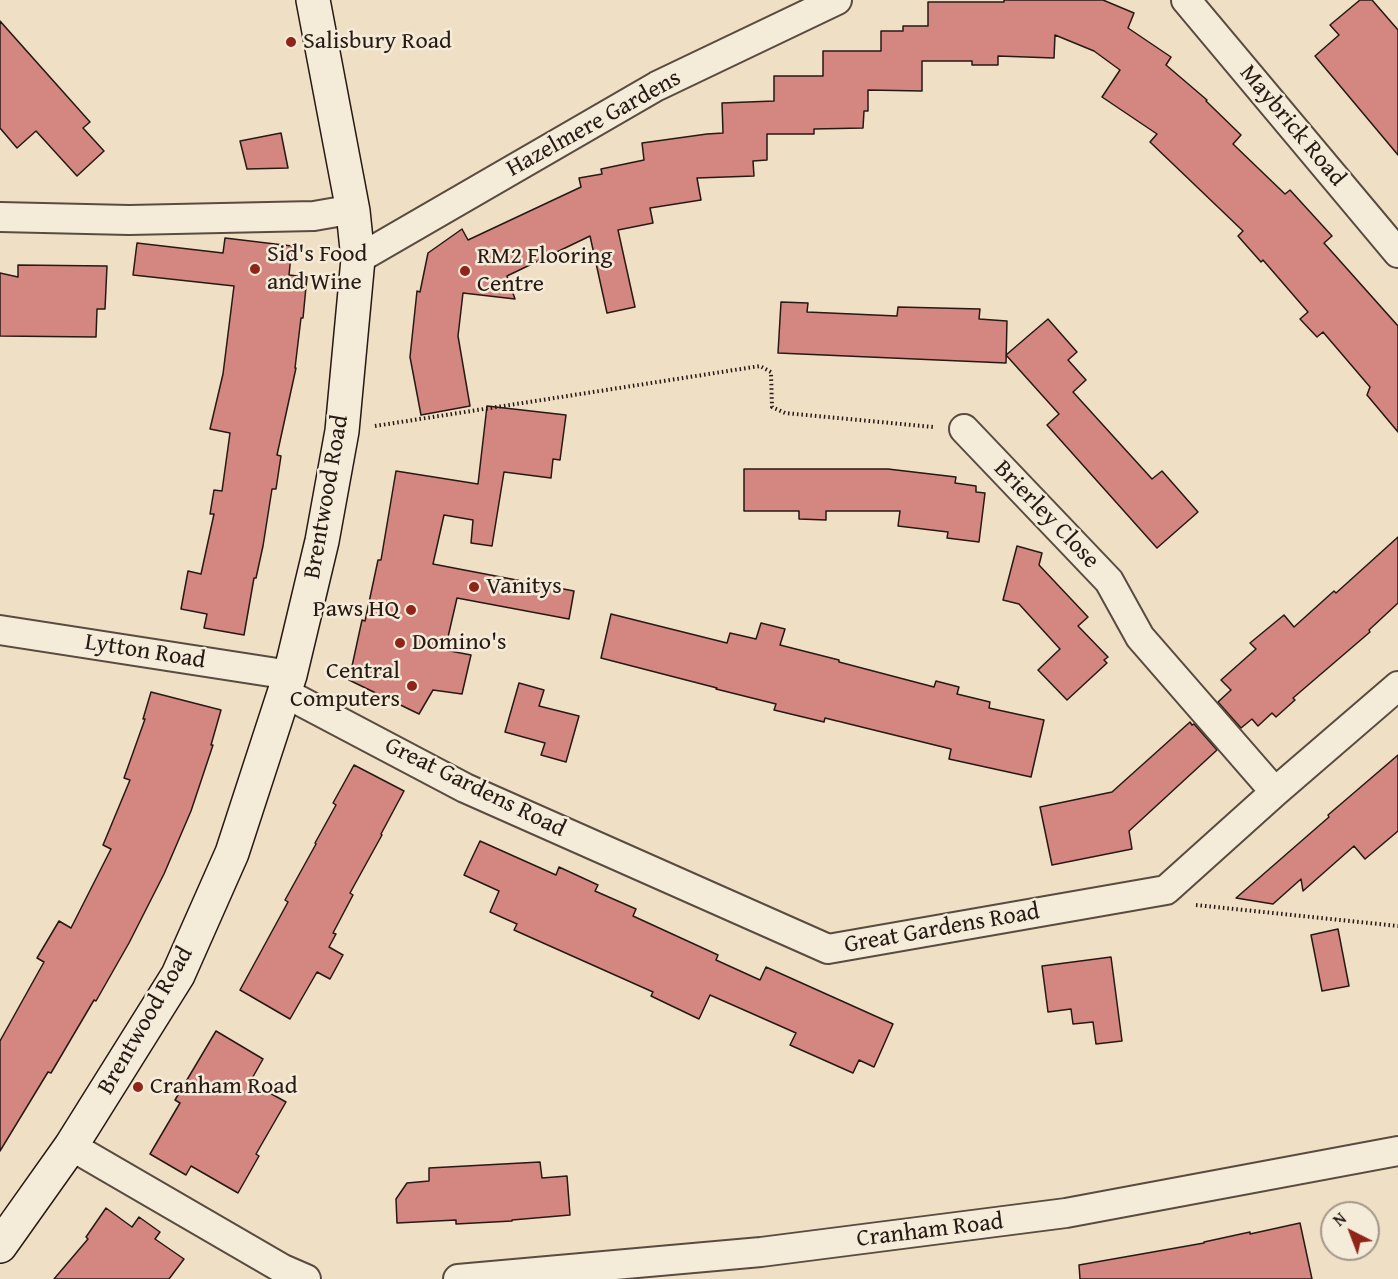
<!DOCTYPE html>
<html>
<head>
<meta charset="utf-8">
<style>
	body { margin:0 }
	#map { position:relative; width:1398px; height:1279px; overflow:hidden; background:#efe0c5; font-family:"Gentium Book Plus",serif }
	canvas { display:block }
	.north { position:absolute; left:1320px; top:1201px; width:60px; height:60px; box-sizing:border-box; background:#f5ebd9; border:2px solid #a3978a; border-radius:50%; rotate:318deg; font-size:16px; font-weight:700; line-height:24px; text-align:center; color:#271914 }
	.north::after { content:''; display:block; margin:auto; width:21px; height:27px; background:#8f2418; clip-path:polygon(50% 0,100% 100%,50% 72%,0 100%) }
</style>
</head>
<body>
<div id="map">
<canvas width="1398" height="1279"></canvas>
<div class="north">N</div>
</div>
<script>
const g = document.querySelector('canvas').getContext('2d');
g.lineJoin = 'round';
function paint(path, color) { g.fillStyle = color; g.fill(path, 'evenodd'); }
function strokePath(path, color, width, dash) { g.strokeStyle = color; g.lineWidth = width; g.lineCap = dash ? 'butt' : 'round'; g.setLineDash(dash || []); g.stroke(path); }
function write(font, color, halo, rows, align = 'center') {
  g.font = font + ' "Gentium Book Plus",serif'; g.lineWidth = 5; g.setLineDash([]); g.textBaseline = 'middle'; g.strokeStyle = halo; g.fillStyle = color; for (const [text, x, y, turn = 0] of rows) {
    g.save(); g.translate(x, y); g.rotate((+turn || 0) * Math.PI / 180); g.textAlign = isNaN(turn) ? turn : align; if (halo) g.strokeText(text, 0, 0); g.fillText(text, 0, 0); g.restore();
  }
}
const building = new Path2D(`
	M1004 0H1103L1134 13 1128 28 1171 57 1166 65 1207 100 1206 101 1241 135 1233 144 1285 194 1290 190 1332 236 1324 243 1398 326V432L1367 395 1370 387 1323 332 1317 337 1300 319 1308 312 1263 260 1261 262 1238 236 1243 231 1150 142 1157 134 1102 97 1120 70 1094 51 1055 35 1054 58 998 56V65H972V61H922V91L868 90V111H864L863 128 814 129V134H767V160L753 161 754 176 697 178 701 200 650 208 653 223 618 230 635 307 607 313 590 236 507 276 515 299 463 293 458 336 470 406 421 415 410 357 417 291 420 292 428 253 462 229 468 240 581 187 579 178 602 174 601 169 644 160 642 143 707 134 723 133 722 103 774 101V76H823V51H881V31H903V26H928V2H1004Z
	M1360 0H1372L1398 30V155L1315 56 1339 35 1330 25Z
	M0 21 90 122 83 128 104 151 77 176 36 131 17 148 0 128Z
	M281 133 288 168 247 169 240 141Z
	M225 238 292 246 289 275 307 277 303 318H301L295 368H296L277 455 281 456 276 489H272L263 546 256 578H254L244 635 204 628 207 614 181 609 188 571 201 574 214 514H210L214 490 222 491 230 433 210 429 223 374 234 286 133 275 137 243 223 253Z
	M18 265 107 266 105 309H97L96 337 0 336V273L18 277Z
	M781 302 808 303 807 312 897 316 898 307 980 309 979 319 1007 321 1006 363 778 353Z
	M1048 319 1077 352 1068 360 1086 380 1073 392 1152 479 1162 471 1198 512 1157 548 1047 425 1059 414 1006 355Z
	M487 406 566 415 560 460 553 459 551 478 504 472 492 546 471 543 473 520 444 515 433 564 574 591 569 619 457 598 445 650 471 655 462 694 433 690 419 714 349 680 362 620 365 621 378 560H381L396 471 478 484Z
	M744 469H888L956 477 955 483 976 486V492L985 493 979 542 947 538 948 532 898 526 900 511H826V520L799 519V511H744Z
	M1398 537V603L1369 630 1370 632 1293 698 1295 700 1276 717 1272 713 1258 726 1252 719 1241 728 1218 702 1231 690 1221 680 1256 649 1250 643 1284 615 1294 627 1334 591 1336 593Z
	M1017 546 1042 553 1039 565 1088 617 1078 626 1108 657 1104 660 1107 663 1067 700 1038 670 1060 649 1019 604 1003 600Z
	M611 614 727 643 730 633 756 639 761 623 785 629 780 645 839 660V662L934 687 936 681 959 687 957 694 990 702 989 708 1044 720 1031 777 949 759 951 749 825 718 824 722 774 710 776 704 716 689 717 688 601 658Z
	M519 683 544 690 539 706 579 716 566 762 541 755 545 743 505 732Z
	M151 692 221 710 211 745H213L191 811 164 874 129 943 96 1001 94 1000 51 1073 48 1072 0 1151V1041L44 962 37 958 59 921 71 928 111 849 103 845 130 780 124 778 145 719H143Z
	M1190 722 1192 725 1194 724 1217 750 1129 831 1132 849 1052 865 1040 807 1112 792Z
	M1398 755V831L1365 859 1354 846 1303 891 1301 879 1273 904 1236 898 1329 817 1328 815Z
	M354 765 404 791 381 834 382 835 350 893 353 895 333 933 336 934 329 947 343 955 330 979 317 972 290 1019 240 990 288 902 285 900 316 844 315 843 336 805 333 803Z
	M480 841 556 875 559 867 598 885 595 891 636 909 633 916 718 955 716 960 760 980 766 967 893 1024 874 1067 859 1060 853 1073 790 1045 796 1033 710 995 699 1019 651 996 653 992 514 930 517 924 490 912 499 891 464 875Z
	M1338 929 1349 986 1322 991 1311 935Z
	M1111 957 1122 1041 1096 1044 1093 1022 1073 1024 1071 1009 1048 1012 1042 966Z
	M216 1031 263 1059 250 1082 286 1102 256 1154 259 1156 238 1193 191 1166 186 1175 150 1154 180 1103 175 1100Z
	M540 1162 542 1178 567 1176 570 1215 512 1220V1221L456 1224V1220L397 1223 396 1199 407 1183 429 1181V1168Z
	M106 1208 132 1227 139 1217 160 1232 155 1239 184 1259 169 1279H54L88 1239 86 1237Z
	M1300 1223 1312 1279H1080L1079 1265 1204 1243V1242L1250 1232V1234Z`);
paint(building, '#d48680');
strokePath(building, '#271914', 1.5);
const street = new Path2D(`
	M1186 0 1398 253
	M0 217 129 220 314 216 337 212 353 211
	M358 259 657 86 837 0
	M964 429 1109 581 1140 637 1275 792
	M0 630 290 675
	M285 693 465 788 828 949 1166 890 1275 792 1398 686
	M71 1146 283 1269 306 1279
	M458 1279 761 1252 1066 1213 1398 1151`);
const secondary = new Path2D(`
	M0 1246 71 1146 178 975 232 853 290 675 322 541 342 431 358 259 353 211 313 0`);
strokePath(street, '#594b40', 32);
strokePath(secondary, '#271914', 36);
strokePath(new Path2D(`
	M375 426 760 366 771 372 772 407 785 413 933 427
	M1196 905 1398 926`), '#271914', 4, [1.5, 3]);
strokePath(street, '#f5ebd9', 28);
strokePath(secondary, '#f5ebd9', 33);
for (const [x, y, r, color] of [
	[291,42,6,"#8f2418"],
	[255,269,6,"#8f2418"],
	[465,271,6,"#8f2418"],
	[474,587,6,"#8f2418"],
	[411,610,6,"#8f2418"],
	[400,643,6,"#8f2418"],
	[412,686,6,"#8f2418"],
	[138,1087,6,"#8f2418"]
]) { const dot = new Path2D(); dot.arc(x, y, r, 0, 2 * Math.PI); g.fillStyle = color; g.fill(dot); strokePath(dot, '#f5ebd9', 2); }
write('24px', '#271914', '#f5ebd9', [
	["Salisbury Road",303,42],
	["Sid's Food",267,255],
	["and Wine",267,283],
	["RM2 Flooring",477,257],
	["Centre",477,285],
	["Vanitys",486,587],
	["Paws HQ",399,610,"right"],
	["Domino's",412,643],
	["Central",400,672,"right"],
	["Computers",400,700,"right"],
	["Cranham Road",150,1087]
], 'left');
write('24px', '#271914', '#f5ebd9', [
	["Hazelmere Gardens",594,124,-29],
	["Maybrick Road",1292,126,50],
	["Brentwood Road",327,497,-80],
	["Brierley Close",1046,515,46],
	["Lytton Road",145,652,9],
	["Great Gardens Road",475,788,26],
	["Great Gardens Road",942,929,-10],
	["Brentwood Road",146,1021,-60],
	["Cranham Road",930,1231,-7]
]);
</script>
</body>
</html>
